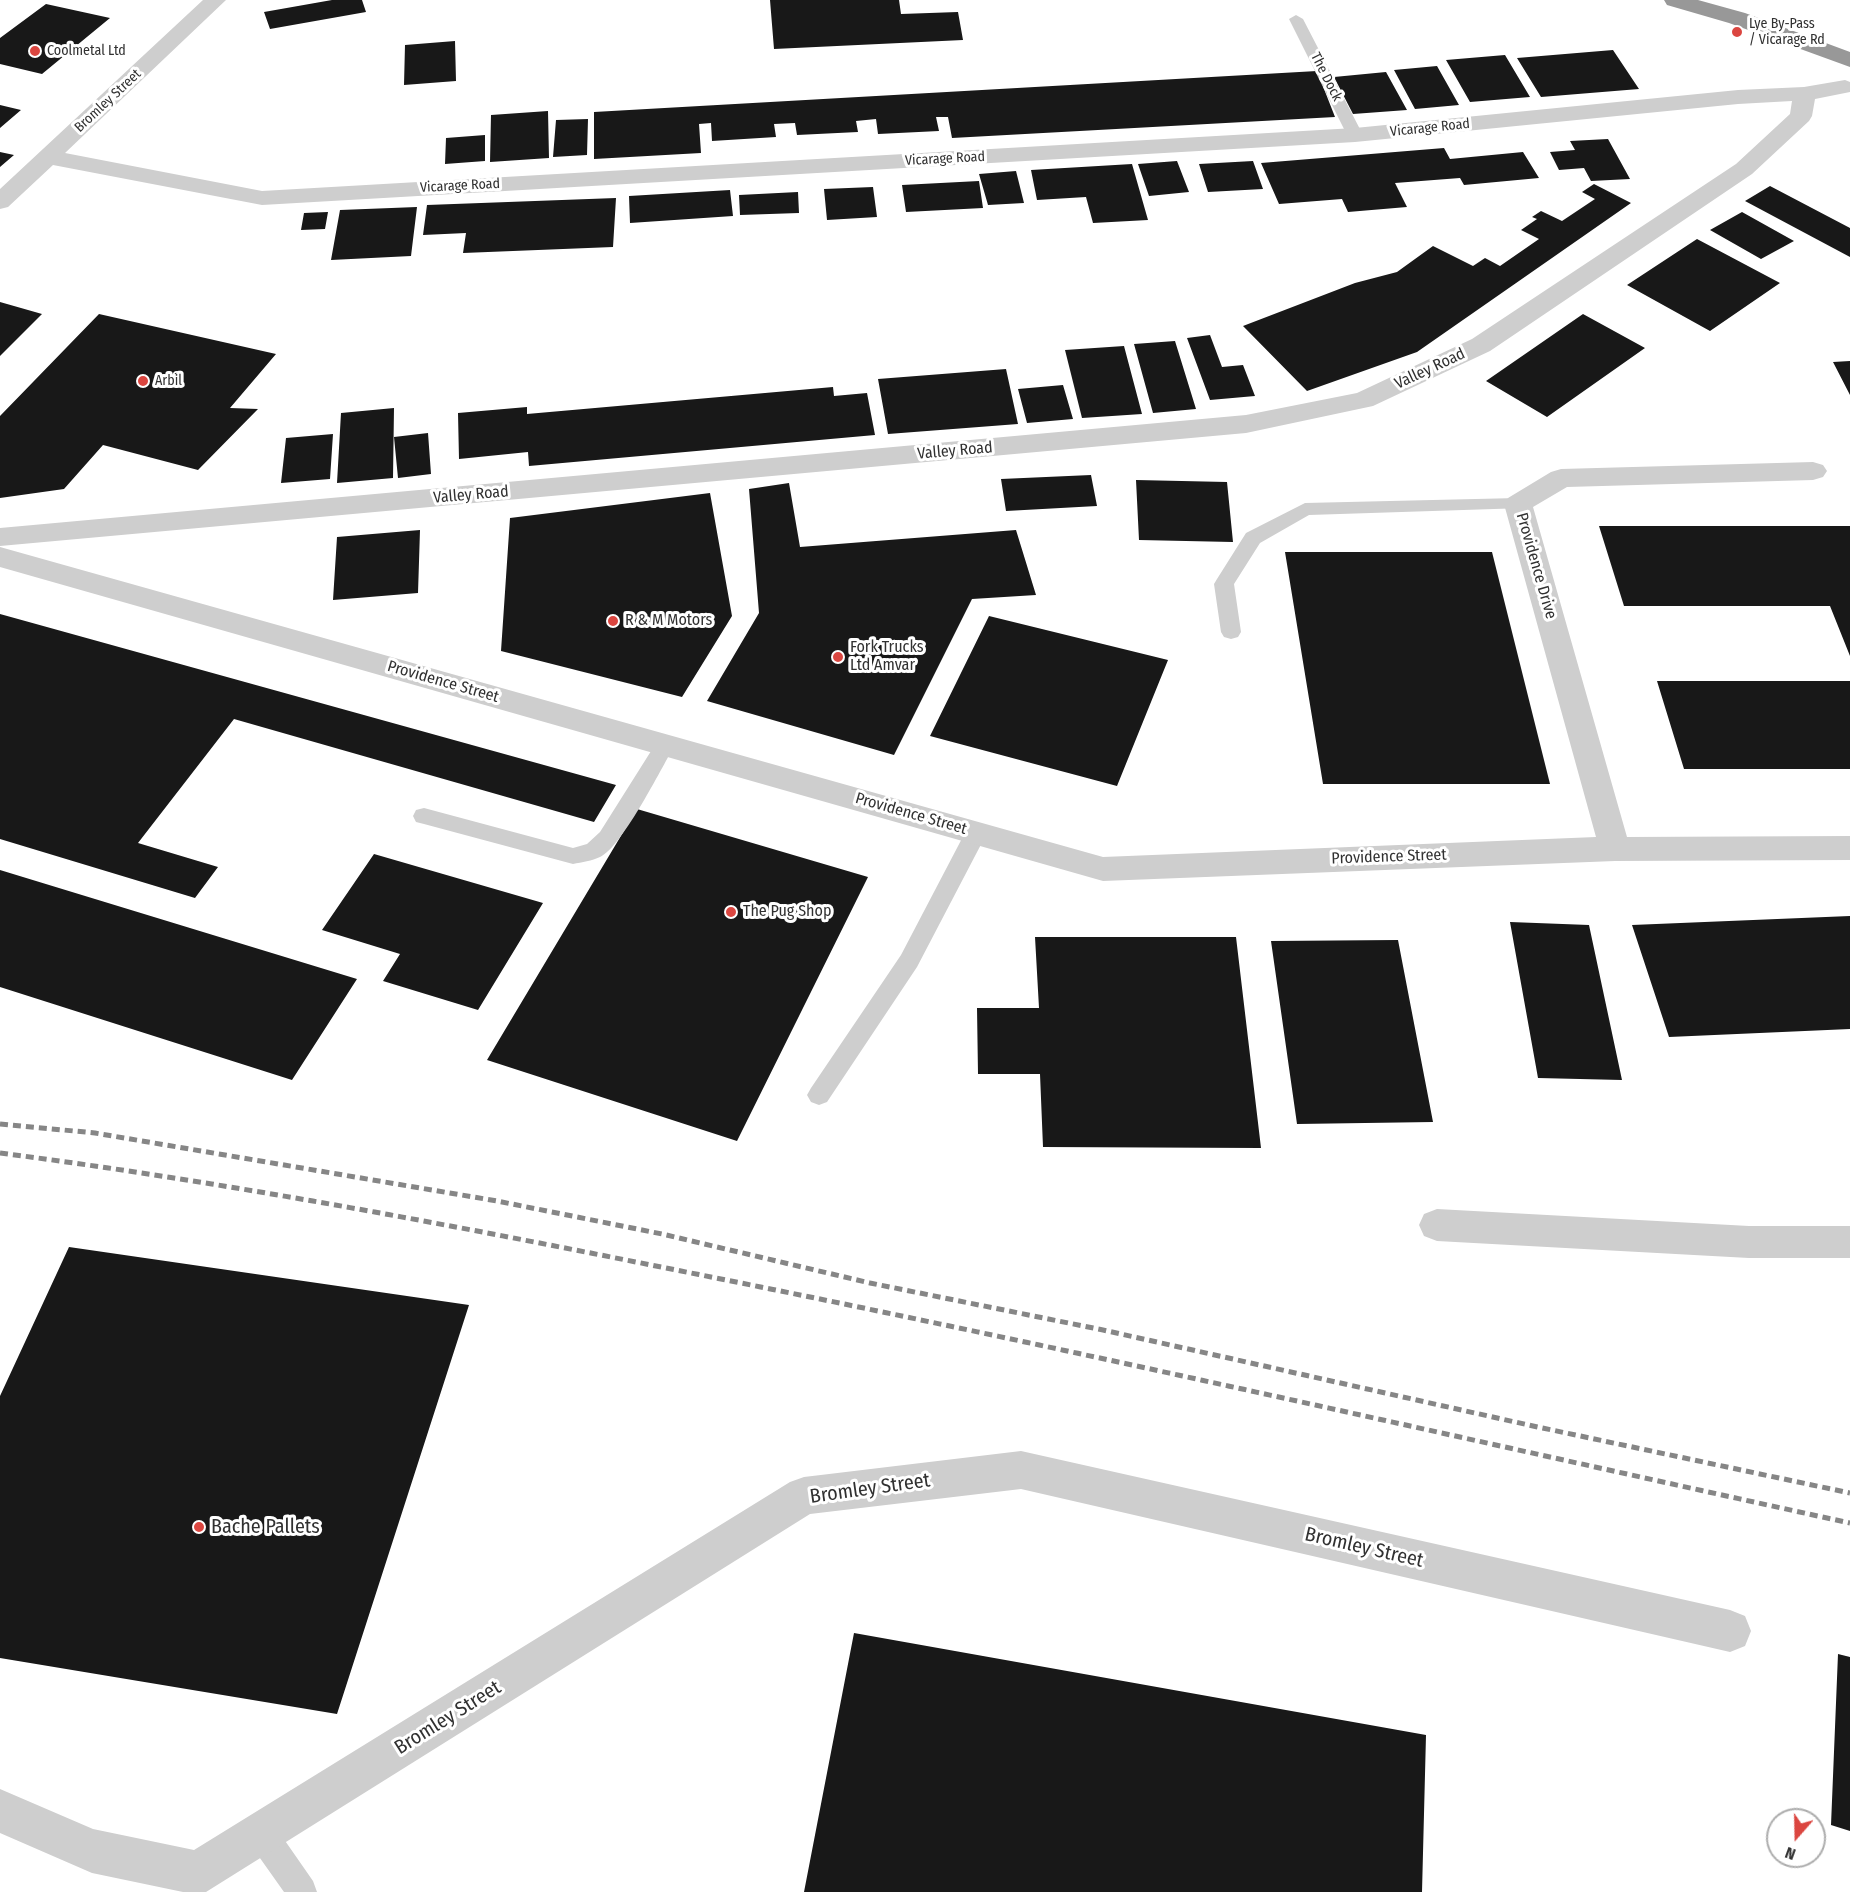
<!DOCTYPE html>
<html>
<head>
<meta charset="utf-8">
<style>
	body { margin:0 }
	#map { position:relative; width:1850px; height:1892px; overflow:hidden; background:#fff; font-family:"Fira Sans Condensed",sans-serif }
	canvas { display:block }
	.north { position:absolute; left:1766px; top:1808px; width:60px; height:60px; box-sizing:border-box; background:#fff; border:2px solid #adadad; border-radius:50%; rotate:200deg; font-size:16px; font-weight:700; line-height:24px; text-align:center; color:#313131 }
	.north::after { content:''; display:block; margin:auto; width:21px; height:27px; background:#db4640; clip-path:polygon(50% 0,100% 100%,50% 72%,0 100%) }
</style>
</head>
<body>
<div id="map">
<canvas width="1850" height="1892"></canvas>
<div class="north">N</div>
</div>
<script>
const g = document.querySelector('canvas').getContext('2d');
g.lineJoin = 'round';
function paint(path, color) { g.fillStyle = color; g.fill(path, 'evenodd'); }
function strokePath(path, color, width, dash) { g.strokeStyle = color; g.lineWidth = width; g.lineCap = dash ? 'butt' : 'round'; g.setLineDash(dash || []); g.stroke(path); }
function write(font, color, halo, rows, align = 'center') {
  g.font = font + ' "Fira Sans Condensed",sans-serif'; g.lineWidth = 6; g.setLineDash([]); g.textBaseline = 'middle'; g.strokeStyle = halo; g.fillStyle = color; for (const [text, x, y, turn = 0] of rows) {
    g.save(); g.translate(x, y); g.rotate((+turn || 0) * Math.PI / 180); g.textAlign = isNaN(turn) ? turn : align; if (halo) g.strokeText(text, 0, 0); g.fillText(text, 0, 0); g.restore();
  }
}
paint(new Path2D(`
	M332 0H362L366 12 270 29 264 12Z
	M770 0H899L901 14 958 12 963 40 774 49Z
	M46 4 110 18 42 74 0 64V38Z
	M455 41 456 81 404 85 405 45Z
	M1613 50 1639 89 1541 97 1517 58Z
	M1505 55 1530 97 1470 102 1446 60Z
	M1437 66 1459 105 1415 109 1394 70Z
	M1317 71 1335 117 952 138 948 117H936L939 131 878 134 876 119 856 121 858 132 797 135 795 123 774 124 776 137 712 141 711 123 699 124 701 153 594 159V112Z
	M1386 72 1407 110 1353 114 1334 77Z
	M0 105 21 110 0 128Z
	M548 111 549 158 490 162 491 115Z
	M588 119 587 155 553 157 556 120Z
	M485 135V161L445 164 446 138Z
	M1608 139 1630 179 1591 181 1584 168 1559 170 1550 152 1575 150 1570 141Z
	M1444 148 1450 159 1523 152 1539 178 1464 185 1460 178 1395 183 1407 207 1348 212 1342 199 1279 204 1261 163Z
	M0 152 14 155 0 167Z
	M1177 161 1189 192 1149 196 1138 164Z
	M1253 161 1263 189 1208 192 1199 164Z
	M1132 164 1148 220 1093 223 1086 197 1037 200 1031 170Z
	M1016 171 1024 203 988 205 979 174Z
	M979 181 983 208 906 212 902 185Z
	M1594 184 1631 203 1417 352 1307 391 1243 326 1355 283 1397 272 1433 246 1473 266 1485 258 1500 266 1539 239 1521 230 1537 219 1532 217 1541 211 1562 221 1595 199 1582 192Z
	M1770 186 1850 228V257L1745 201Z
	M873 187 877 217 827 220 824 189Z
	M730 190 733 216 630 223 629 196Z
	M798 192 799 213 740 215 739 195Z
	M616 198 613 247 463 253 466 233 423 235 427 205Z
	M417 207 411 256 331 260 340 210Z
	M328 212 325 229 301 230 304 213Z
	M1742 212 1794 241 1761 259 1710 230Z
	M1697 239 1780 283 1710 331 1627 285Z
	M0 302 42 314 0 356Z
	M99 314 276 354 230 408 258 409 198 470 103 445 64 489 0 498V416Z
	M1583 314 1645 348 1547 417 1486 381Z
	M1210 335 1222 367 1243 365 1255 396 1210 400 1187 338Z
	M1175 341 1196 409 1153 413 1134 344Z
	M1124 346 1142 414 1082 418 1065 350Z
	M1850 361V395L1833 362Z
	M1006 369 1018 424 888 434 878 379Z
	M1063 385 1073 419 1027 423 1018 389Z
	M833 387 834 396 867 393 875 435 529 466 528 452 459 459 458 413 527 407V414Z
	M394 408 393 478 337 483 341 413Z
	M428 433 431 474 398 478 394 437Z
	M333 434 330 479 281 483 286 438Z
	M1091 475 1097 506 1006 511 1001 479Z
	M1136 480 1227 482 1233 542 1139 540Z
	M789 483 800 547 1016 530 1036 595 972 599 894 755 707 701 759 613 749 489Z
	M710 493 732 616 682 697 501 651 510 518Z
	M1599 526H1850V656L1830 606H1624Z
	M420 530 418 593 333 600 337 537Z
	M1285 552H1492L1550 784H1323Z
	M0 614 616 785 594 822 234 719 138 843 218 867 195 898 0 839Z
	M989 616 1168 660 1117 786 930 736Z
	M1657 681H1850V769H1684Z
	M637 809 868 877 737 1141 487 1060Z
	M374 854 543 903 478 1010 383 981 400 954 322 930Z
	M0 870 357 979 292 1080 0 987Z
	M1850 916V1029L1669 1037 1632 925Z
	M1510 922 1589 925 1622 1080 1538 1078Z
	M1035 937H1236L1261 1148 1043 1147 1040 1074H978L977 1008H1039Z
	M1398 940 1433 1122 1297 1124 1271 941Z
	M69 1247 469 1305 337 1714 0 1658V1396Z
	M854 1633 1426 1735 1422 1892H804Z
	M1838 1654 1850 1657V1831L1831 1825Z`), '#181818');
paint(new Path2D(`
	M1296 15 1303 19 1363 135 1361 138 1355 140 1347 135 1289 19Z
	M1518 498 1525 500 1527 504 1525 508 1309 515 1260 543 1234 584 1241 632 1238 637 1231 639 1224 637 1221 632 1214 584 1217 579 1246 533 1305 503Z
	M665 737 672 740 675 745 672 750C659 773 621 848 600 857 592 861 582 862 573 864L424 824 416 822 413 816 416 810 424 808 573 848 587 844 600 832 658 740Z
	M976 825 984 827 987 833 917 967 827 1102 819 1105 811 1102 807 1095 811 1088 901 955 968 827Z
	M261 1818 272 1822 313 1881 317 1892H284L250 1844 246 1833 250 1822Z`), '#cecece');
paint(new Path2D(`
	M203 0H226L65 153 262 191 1355 128 1738 90 1804 87 1845 80 1850 82V92L1815 99 1812 116 1809 121 1752 174 1490 351 1373 406 1246 433 0 546V528L1246 415 1357 393 1472 339 1736 164 1790 114 1792 101 1738 104 1355 142 262 205 53 165 8 207 0 209V189Z
	M1813 462 1823 465 1827 471 1823 477 1813 480 1567 487 1533 507 1627 837 1850 836V860L1615 861 1103 881 0 567V547L1103 857 1596 837 1504 504 1508 498 1551 472 1561 469Z
	M1437 1209 1749 1226H1850V1258H1749L1437 1241 1424 1236 1419 1225 1424 1214Z
	M1021 1451 1730 1610 1745 1616 1751 1631 1745 1646 1730 1652 1021 1489 810 1514 206 1892H183L92 1873 0 1833V1789L93 1829 194 1850 790 1482 804 1477Z`), '#cecece');
paint(new Path2D(`
	M1664 0H1698L1745 13 1850 52V67L1729 23 1667 5Z`), '#989898');
strokePath(new Path2D(`
	M0 1124 95 1133 497 1201 662 1234 870 1283 1103 1330 1533 1426 1850 1493
	M0 1153C232 1183 462 1227 691 1273 1079 1350 1464 1439 1850 1523`), '#868686', 5, [8, 5]);
for (const [x, y, r, color] of [
	[1737,32,6,"#db4640"],
	[35,51,6,"#db4640"],
	[143,381,6,"#db4640"],
	[613,621,6,"#db4640"],
	[838,657,6,"#db4640"],
	[731,912,6,"#db4640"],
	[199,1527,6,"#db4640"]
]) { const dot = new Path2D(); dot.arc(x, y, r, 0, 2 * Math.PI); g.fillStyle = color; g.fill(dot); strokePath(dot, '#fff', 2); }
write('14px', '#313131', '#fff', [
	["Lye By-Pass",1749,24],
	["/ Vicarage Rd",1749,40],
	["Coolmetal Ltd",47,51],
	["Arbil",155,381]
], 'left');
write('14px', '#313131', '#fff', [
	["The Dock",1326,77,63],
	["Bromley Street",108,101,-43],
	["Vicarage Road",1430,128,-6],
	["Vicarage Road",945,159,-3],
	["Vicarage Road",460,186,-3]
]);
write('16px', '#313131', '#fff', [
	["Valley Road",1430,369,-25],
	["Valley Road",955,451,-5],
	["Valley Road",471,495,-5],
	["Providence Drive",1536,566,74],
	["Providence Street",443,682,16],
	["Providence Street",911,814,16],
	["Providence Street",1389,857,-2]
]);
write('16px', '#313131', '#fff', [
	["R & M Motors",625,621],
	["Fork Trucks",850,648],
	["Ltd Amvar",850,666],
	["The Pug Shop",743,912]
], 'left');
write('20px', '#313131', '#fff', [
	["Bromley Street",870,1489,-8],
	["Bromley Street",1364,1548,13],
	["Bromley Street",448,1718,-32]
]);
write('20px', '#313131', '#fff', [
	["Bache Pallets",211,1527]
], 'left');
</script>
</body>
</html>
